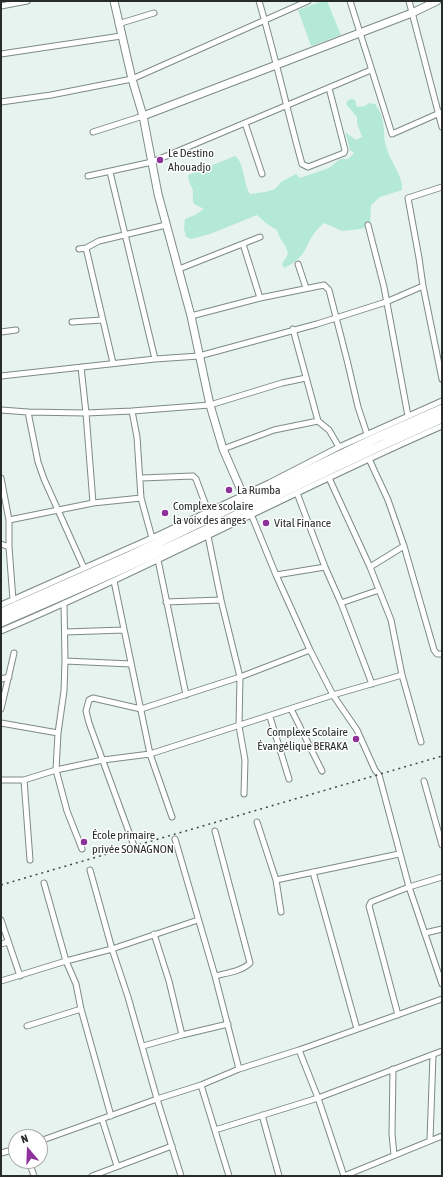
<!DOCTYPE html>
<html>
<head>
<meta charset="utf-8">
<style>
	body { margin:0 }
	#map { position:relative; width:443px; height:1177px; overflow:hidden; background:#e6f3ee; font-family:"Asap Condensed",sans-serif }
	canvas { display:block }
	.frame { position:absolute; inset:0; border:2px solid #272c2a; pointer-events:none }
	.north { position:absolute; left:8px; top:1129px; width:40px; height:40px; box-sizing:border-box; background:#fff; border:1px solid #a9abaa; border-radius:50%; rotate:341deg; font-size:11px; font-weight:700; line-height:16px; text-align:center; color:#272c2a }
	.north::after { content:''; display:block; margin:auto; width:14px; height:18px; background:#8d319b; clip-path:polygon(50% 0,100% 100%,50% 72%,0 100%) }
</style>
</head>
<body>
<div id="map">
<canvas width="443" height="1177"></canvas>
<div class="frame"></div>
<div class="north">N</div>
</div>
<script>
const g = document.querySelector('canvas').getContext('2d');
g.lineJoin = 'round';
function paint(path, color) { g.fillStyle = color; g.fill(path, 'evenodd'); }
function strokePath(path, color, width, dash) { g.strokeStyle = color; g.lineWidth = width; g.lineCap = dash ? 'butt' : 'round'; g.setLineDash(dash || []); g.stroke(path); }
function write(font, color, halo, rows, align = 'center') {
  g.font = font + ' "Asap Condensed",sans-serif'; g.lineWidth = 3; g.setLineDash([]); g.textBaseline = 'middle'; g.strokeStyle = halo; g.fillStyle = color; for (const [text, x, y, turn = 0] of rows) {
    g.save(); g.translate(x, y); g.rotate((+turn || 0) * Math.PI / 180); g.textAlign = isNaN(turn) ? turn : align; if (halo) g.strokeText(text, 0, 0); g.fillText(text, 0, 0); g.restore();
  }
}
paint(new Path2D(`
	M322 1H327L341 35 311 46 298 10Z
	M352 99 355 100 357 107 365 106 369 103 375 104C388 122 381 131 387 149 391 163 403 175 402 190L380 197 371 205 370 226 360 229 342 231 324 223C313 232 310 240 304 252 301 257 290 266 284 268L282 264 288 254 286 247 280 238 277 230 267 224 257 215 210 234 191 239 186 237 184 229 185 219 195 215 204 209 194 204C192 198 193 197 193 191 192 186 188 181 188 175L235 156C245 164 243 183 250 194L265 192 275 189 281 182 296 174 300 178 329 168 340 159H348L354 153 350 150 345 132 356 140 362 137 357 123V117L346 104 348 100Z`), '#b4e9d7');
const street = new Path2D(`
	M259 1C275 55 287 110 302 164L308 167 344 153 345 150 329 88
	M350 1 392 134 442 112
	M409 1 442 127
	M1 6 27 1
	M118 24 154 13
	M1 54 121 36
	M1 102 51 95 132 79 308 1
	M245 123 262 174
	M93 132 143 116
	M110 172 155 359
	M88 176 152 162 371 70
	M442 187 408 198 419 258 423 286 442 379
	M368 225 384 287 408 416
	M243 244 260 298
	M86 248 113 363
	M79 249 86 248 99 241 166 225
	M298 264 306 288
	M179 269 260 237
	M191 316 260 298 324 285 329 290 347 360 358 407 367 434
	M72 322 102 320
	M293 329 318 421 329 430 339 447
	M1 332 16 330
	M81 367 86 413 93 503
	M1 376 155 359 199 356 317 324 386 302 423 286
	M1 410 28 412 86 413 132 411 210 405 282 383 306 378
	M132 411 137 437 141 498 152 538
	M28 412 38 462 44 479 84 568
	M223 449 274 430 318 421
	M369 459 388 500 404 546 434 650 437 654H442
	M1 478 9 520V547L13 600
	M141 478 193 476 196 479 208 511
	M329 478 370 567 391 620 402 675 421 742
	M297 493 325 567 341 603 372 684
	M249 509 276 575 310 650 333 695 357 730 375 770 379 775 409 887 442 984
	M9 520 93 503 141 498
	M208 536 221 600 240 677 239 726 245 760 244 794
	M1 544 9 547
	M158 560 186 695
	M370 567 404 546
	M276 575 325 567
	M114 581 150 754 172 817
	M166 602 221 600
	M64 603 65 661 64 691 58 733 56 770 67 811 82 849
	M341 603 379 590
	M1 605 152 538 269 483 339 447 442 401
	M1 631C150 568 293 491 442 426
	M65 632 124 630
	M65 661 131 664
	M1 679 9 677
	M1 709 14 653
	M291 709 322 771
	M270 717 289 779
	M1 723 58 733
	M1 780H24L56 770 103 760 150 754 333 695 402 675
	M24 780 30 860
	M424 781 442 845
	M257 822 276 880 281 912
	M215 831 250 963C242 971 227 973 215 976
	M175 839 215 976 239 1069
	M134 846 89 723 86 711 89 700 93 698 141 709 240 677 310 650
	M90 870 112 949 128 997 157 1099 181 1176
	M313 872 357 1029
	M276 880 399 854
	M44 883 66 961 76 984 81 1009 111 1116
	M1 920 20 976
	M425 933 442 929
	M154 934 169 981 182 1035
	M1 944 8 942
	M1 981 66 961 112 949 198 920
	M398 1015 369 906 371 902 409 887 442 877
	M27 1026 81 1009
	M143 1046 182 1035 228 1024
	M299 1050 318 1098 344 1176
	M393 1069 392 1134 394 1155
	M201 1085 229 1176
	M262 1115 279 1176
	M102 1119 117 1166
	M215 1130 318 1098 442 1051
	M430 1140 433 1055
	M40 1141 157 1099 201 1085 239 1069 299 1050 442 999
	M1 1153 16 1149
	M29 1161 34 1176
	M92 1176 172 1146
	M344 1176 442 1136`);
const secondary = new Path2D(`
	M114 1 132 79 143 116 158 194 191 316 210 405 223 449 247 504
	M143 116 412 13 437 1`);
const highway = new Path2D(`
	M1 613 132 555 376 438 442 409
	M1 622C79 588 158 554 233 517 302 482 372 449 442 418`);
strokePath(street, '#7e8a85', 7);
strokePath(secondary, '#7e8a85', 9);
strokePath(highway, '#7e8a85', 11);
strokePath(street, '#fff', 5);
strokePath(secondary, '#fff', 7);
strokePath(highway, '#fff', 9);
strokePath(new Path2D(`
	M1 885 442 756`), '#414745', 1.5, [2, 4]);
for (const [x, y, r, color] of [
	[160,160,4,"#8d319b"],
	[229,490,4,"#8d319b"],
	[165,513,4,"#8d319b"],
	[266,523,4,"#8d319b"],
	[356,739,4,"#8d319b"],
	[84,842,4,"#8d319b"]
]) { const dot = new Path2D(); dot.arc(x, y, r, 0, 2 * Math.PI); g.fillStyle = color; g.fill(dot); strokePath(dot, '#fff', 1.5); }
write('12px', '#272c2a', '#fff', [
	["Le Destino",168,153],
	["Ahouadjo",168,167],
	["La Rumba",237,490],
	["Complexe scolaire",173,506],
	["la voix des anges",173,520],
	["Vital Finance",274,523],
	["Complexe Scolaire",348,732,"right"],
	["Évangélique BERAKA",348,746,"right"],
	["École primaire",92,835],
	["privée SONAGNON",92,849]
], 'left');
</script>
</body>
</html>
